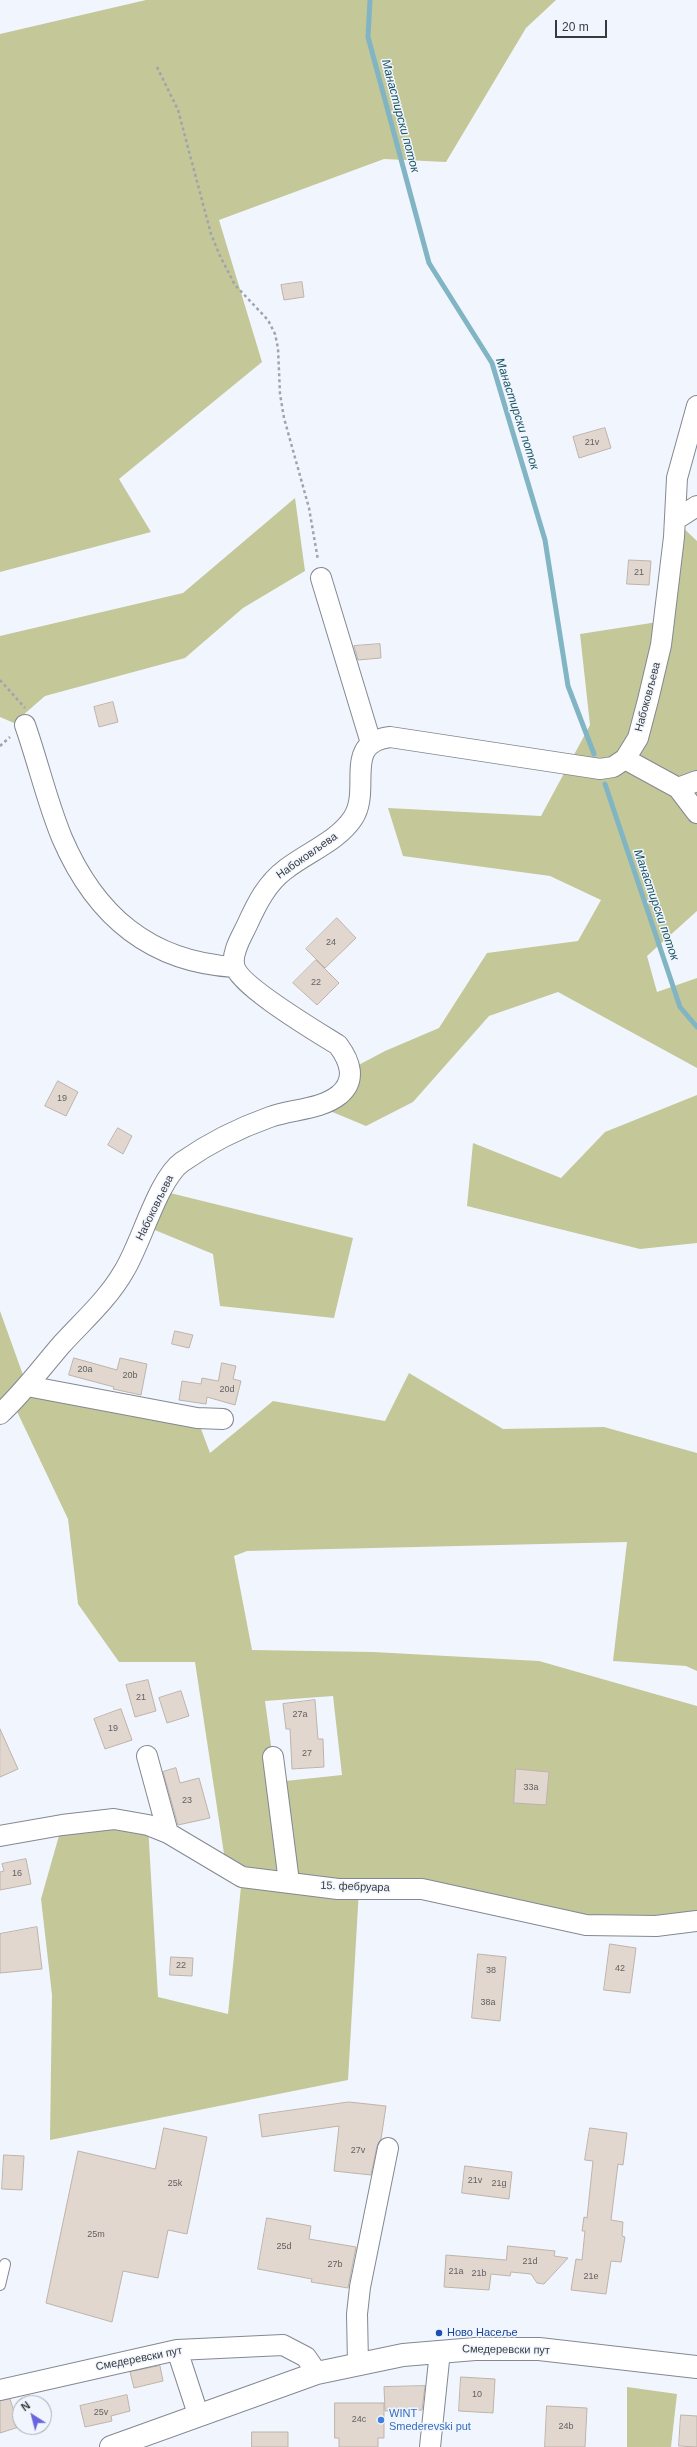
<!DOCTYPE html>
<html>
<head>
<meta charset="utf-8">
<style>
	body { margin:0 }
	#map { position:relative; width:697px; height:2447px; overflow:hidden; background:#f1f6fe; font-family:Helvetica,sans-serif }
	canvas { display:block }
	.north { position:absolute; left:12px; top:2395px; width:40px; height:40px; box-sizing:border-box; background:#f1f6fe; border:1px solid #a7abb1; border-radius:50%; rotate:324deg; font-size:11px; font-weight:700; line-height:16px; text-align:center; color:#383a3e }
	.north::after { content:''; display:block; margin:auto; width:14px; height:18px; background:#6a65df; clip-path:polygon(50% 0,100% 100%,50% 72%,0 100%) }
	.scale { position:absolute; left:555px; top:20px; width:52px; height:18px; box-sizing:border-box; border:2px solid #383a3e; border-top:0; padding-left:5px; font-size:12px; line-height:14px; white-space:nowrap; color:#383a3e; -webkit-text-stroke:3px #f1f6fe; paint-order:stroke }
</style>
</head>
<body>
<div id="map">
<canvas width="697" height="2447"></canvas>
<div class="north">N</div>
<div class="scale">20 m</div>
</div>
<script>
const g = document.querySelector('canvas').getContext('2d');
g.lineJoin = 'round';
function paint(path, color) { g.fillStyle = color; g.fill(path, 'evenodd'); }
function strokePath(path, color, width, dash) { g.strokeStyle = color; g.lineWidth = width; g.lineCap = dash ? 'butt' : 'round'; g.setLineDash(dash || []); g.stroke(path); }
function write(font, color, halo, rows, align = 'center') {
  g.font = font + ' Helvetica,sans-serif'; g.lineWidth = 3; g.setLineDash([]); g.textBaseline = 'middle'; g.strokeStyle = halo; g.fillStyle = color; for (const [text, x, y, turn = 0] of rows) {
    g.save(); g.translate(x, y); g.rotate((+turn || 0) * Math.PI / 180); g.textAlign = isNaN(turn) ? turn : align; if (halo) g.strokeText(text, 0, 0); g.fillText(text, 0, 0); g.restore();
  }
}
paint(new Path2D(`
	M146 0H556L526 28 446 162 384 159 219 220 262 362 119 479 151 532 0 572V34Z
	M295 498 305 571 243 608 185 658 45 696 14 723 0 717V636L183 593Z
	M675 520 697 541V911L647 956 657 992 697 978V1068L558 992 489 1016 413 1102 366 1126 318 1106 351 1069 385 1051 439 1028 487 953 578 941 601 900 550 876 403 856 388 808 541 816 590 725 580 634 664 621Z
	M697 1095V1243L640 1249 467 1206 473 1143 561 1178 605 1132Z
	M162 1191 353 1238 334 1318 220 1306 213 1254 145 1226Z
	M0 1311 27 1386 197 1418 210 1453 273 1401 385 1421 409 1373 503 1429 604 1427 697 1453V1671L686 1666 613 1661 627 1542 247 1551 234 1556 252 1650 373 1652 539 1661 697 1706V1921L656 1926 359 1889 348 2080 50 2140 52 1995 41 1899 62 1825H148L158 1997 228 2014 242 1877 226 1867 195 1662H119L78 1604 68 1519 12 1401 0 1412ZM333 1696 342 1775 276 1782 265 1701Z
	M627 2387 677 2394 671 2447H627Z`), '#c4c798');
strokePath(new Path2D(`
	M370 0 368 37 429 263 492 363 545 540 568 686 594 754
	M605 784 680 1007 697 1027`), '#82b5c4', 5);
const building = new Path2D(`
	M302 282 304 297 284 300 281 285Z
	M605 428 611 448 579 458 573 437Z
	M629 560 651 561 649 585 627 584Z
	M380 644 381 658 358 660 354 646Z
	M113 702 118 722 99 727 94 707Z
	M337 918 356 938 325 968 306 949Z
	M316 960 339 983 317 1005 293 983Z
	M58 1081 78 1092 66 1116 45 1106Z
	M118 1128 132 1136 123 1154 108 1145Z
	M175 1331 193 1335 189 1348 172 1344Z
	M74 1358 117 1370 120 1358 147 1364 141 1395 113 1389 114 1387 69 1375Z
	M222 1363 236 1366 233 1379 241 1381 235 1405 207 1397 206 1404 179 1400 182 1381 201 1384 202 1378 218 1381Z
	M148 1680 156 1711 135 1717 126 1685Z
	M181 1691 189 1716 167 1723 159 1698Z
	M315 1700 318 1739H323L324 1767 292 1769 290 1729H286L283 1704Z
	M121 1709 132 1740 105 1749 94 1719Z
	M0 1729 18 1769 0 1777Z
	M176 1768 180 1783 199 1778 210 1818 178 1825 163 1772Z
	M516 1769 549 1772 546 1805 514 1803Z
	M26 1859 31 1884 0 1890V1872L4 1871 2 1864Z
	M37 1927 42 1969 0 1973V1934Z
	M610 1944 636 1948 630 1993 604 1990Z
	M478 1954 506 1957 500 2021 472 2018Z
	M171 1957 193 1958 192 1976 170 1975Z
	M349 2102 386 2106 381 2139 377 2146 371 2175 334 2171 339 2126 262 2137 259 2115Z
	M164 2128 207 2137 187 2234 168 2230 158 2278 123 2271 112 2322 46 2303 78 2151 155 2169Z
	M590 2128 627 2133 623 2165 618 2164 611 2220 623 2222 622 2236 625 2237 621 2262 611 2261 606 2294 571 2290 576 2259 582 2260 585 2231H582L584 2217 587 2218 593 2161 585 2160Z
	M4 2155 24 2156 22 2190 2 2189Z
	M465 2166 512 2172 509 2199 462 2193Z
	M267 2218 311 2226 309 2239 356 2247 348 2288 311 2282 312 2279 258 2269Z
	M508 2246 555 2251 554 2256 568 2258 544 2284 537 2283 531 2274 511 2272 510 2276 491 2274 489 2290 444 2287 446 2255 506 2260Z
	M160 2366 163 2381 134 2388 130 2372Z
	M461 2377 495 2379 493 2413 459 2411Z
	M425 2386 422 2410 385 2411 384 2387Z
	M127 2395 130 2411 111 2416 112 2421 85 2427 80 2406Z
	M10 2399 19 2427 0 2433V2401Z
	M335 2403H384V2438H378V2447H339V2438H335Z
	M547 2406 587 2408 585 2447H545Z
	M681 2415 697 2416V2447L679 2446Z
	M252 2432H288V2447H252Z`);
paint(building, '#e2d7cf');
strokePath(building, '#bdb3ab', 1);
const lane = new Path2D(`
	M0 2285 5 2264`);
const street = new Path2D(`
	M675 520 697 506
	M321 578 371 743
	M25 725C38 762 47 802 62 838 95 915 149 962 234 967
	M625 759 678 788 697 813
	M678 788 697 781
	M27 1386 197 1418 223 1419
	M0 1414C23 1393 42 1367 62 1344 84 1320 108 1299 124 1271 141 1244 158 1179 182 1162 209 1143 239 1128 270 1117 292 1109 320 1110 339 1095 357 1080 350 1061 338 1045 319 1033 236 984 234 964 232 951 242 936 247 925 257 903 267 883 286 869 308 852 338 841 353 818 372 789 342 743 390 737L600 769 613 767 625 759 638 738 648 700 661 645 674 537 677 478 697 406
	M147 1756 168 1833
	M273 1757 289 1882
	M0 1836 62 1825 114 1819 148 1825 168 1833 242 1877 338 1889H422L586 1925 656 1926 697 1921
	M177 2350 198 2414
	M358 2364 357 2314 360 2287 388 2148
	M0 2390 177 2350 283 2345 306 2357 317 2373
	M430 2447 440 2351`);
const secondary = new Path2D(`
	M111 2447 317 2373 403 2355 475 2349H539L697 2367`);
strokePath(lane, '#838892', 12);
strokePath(street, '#838892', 22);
strokePath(secondary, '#838892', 24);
strokePath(new Path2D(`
	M157 67 178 110 211 234 220 256 235 285 268 320 275 334 278 348 280 394 284 418 309 508 318 560
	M0 680 25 708
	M0 746 10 737`), '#a1a4ab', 2.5, [3, 3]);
strokePath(lane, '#fff', 10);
strokePath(street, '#fff', 20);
strokePath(secondary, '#fff', 22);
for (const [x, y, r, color] of [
	[439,2333,4,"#1a4fb4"],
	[381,2420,4,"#3f7fe0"]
]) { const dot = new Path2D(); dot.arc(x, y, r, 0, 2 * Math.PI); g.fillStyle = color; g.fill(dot); strokePath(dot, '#f1f6fe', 1.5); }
write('9px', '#626162', null, [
	["21v",592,443],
	["21",639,573],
	["24",331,943],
	["22",316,983],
	["19",62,1099],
	["20a",85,1370],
	["20b",130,1376],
	["20d",227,1390],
	["21",141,1698],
	["27a",300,1715],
	["19",113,1729],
	["27",307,1754],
	["33a",531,1788],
	["23",187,1801],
	["16",17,1874],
	["22",181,1966],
	["42",620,1969],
	["38",491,1971],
	["38a",488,2003],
	["27v",358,2151],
	["21v",475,2181],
	["25k",175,2184],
	["21g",499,2184],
	["25m",96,2235],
	["25d",284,2247],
	["21d",530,2262],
	["27b",335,2265],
	["21a",456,2272],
	["21b",479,2274],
	["21e",591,2277],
	["10",477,2395],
	["25v",101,2413],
	["24c",359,2420],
	["24b",566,2427]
]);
write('11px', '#383a3e', '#f1f6fe', [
	["Набоковљева",648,697,-75],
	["Набоковљева",307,856,-35],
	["Набоковљева",155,1208,-64],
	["15. фебруара",355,1887,2],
	["Смедеревски пут",506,2350,1],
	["Смедеревски пут",139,2359,-11]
]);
write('11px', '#164399', '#f1f6fe', [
	["Ново Насеље",447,2333]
], 'left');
write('11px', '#366cbe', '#f1f6fe', [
	["WINT",389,2414],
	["Smederevski put",389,2427]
], 'left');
write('italic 12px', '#185563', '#f1f6fe', [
	["Манастирски поток",400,116,75],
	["Манастирски поток",517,414,72],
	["Манастирски поток",656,905,71]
]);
</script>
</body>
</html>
